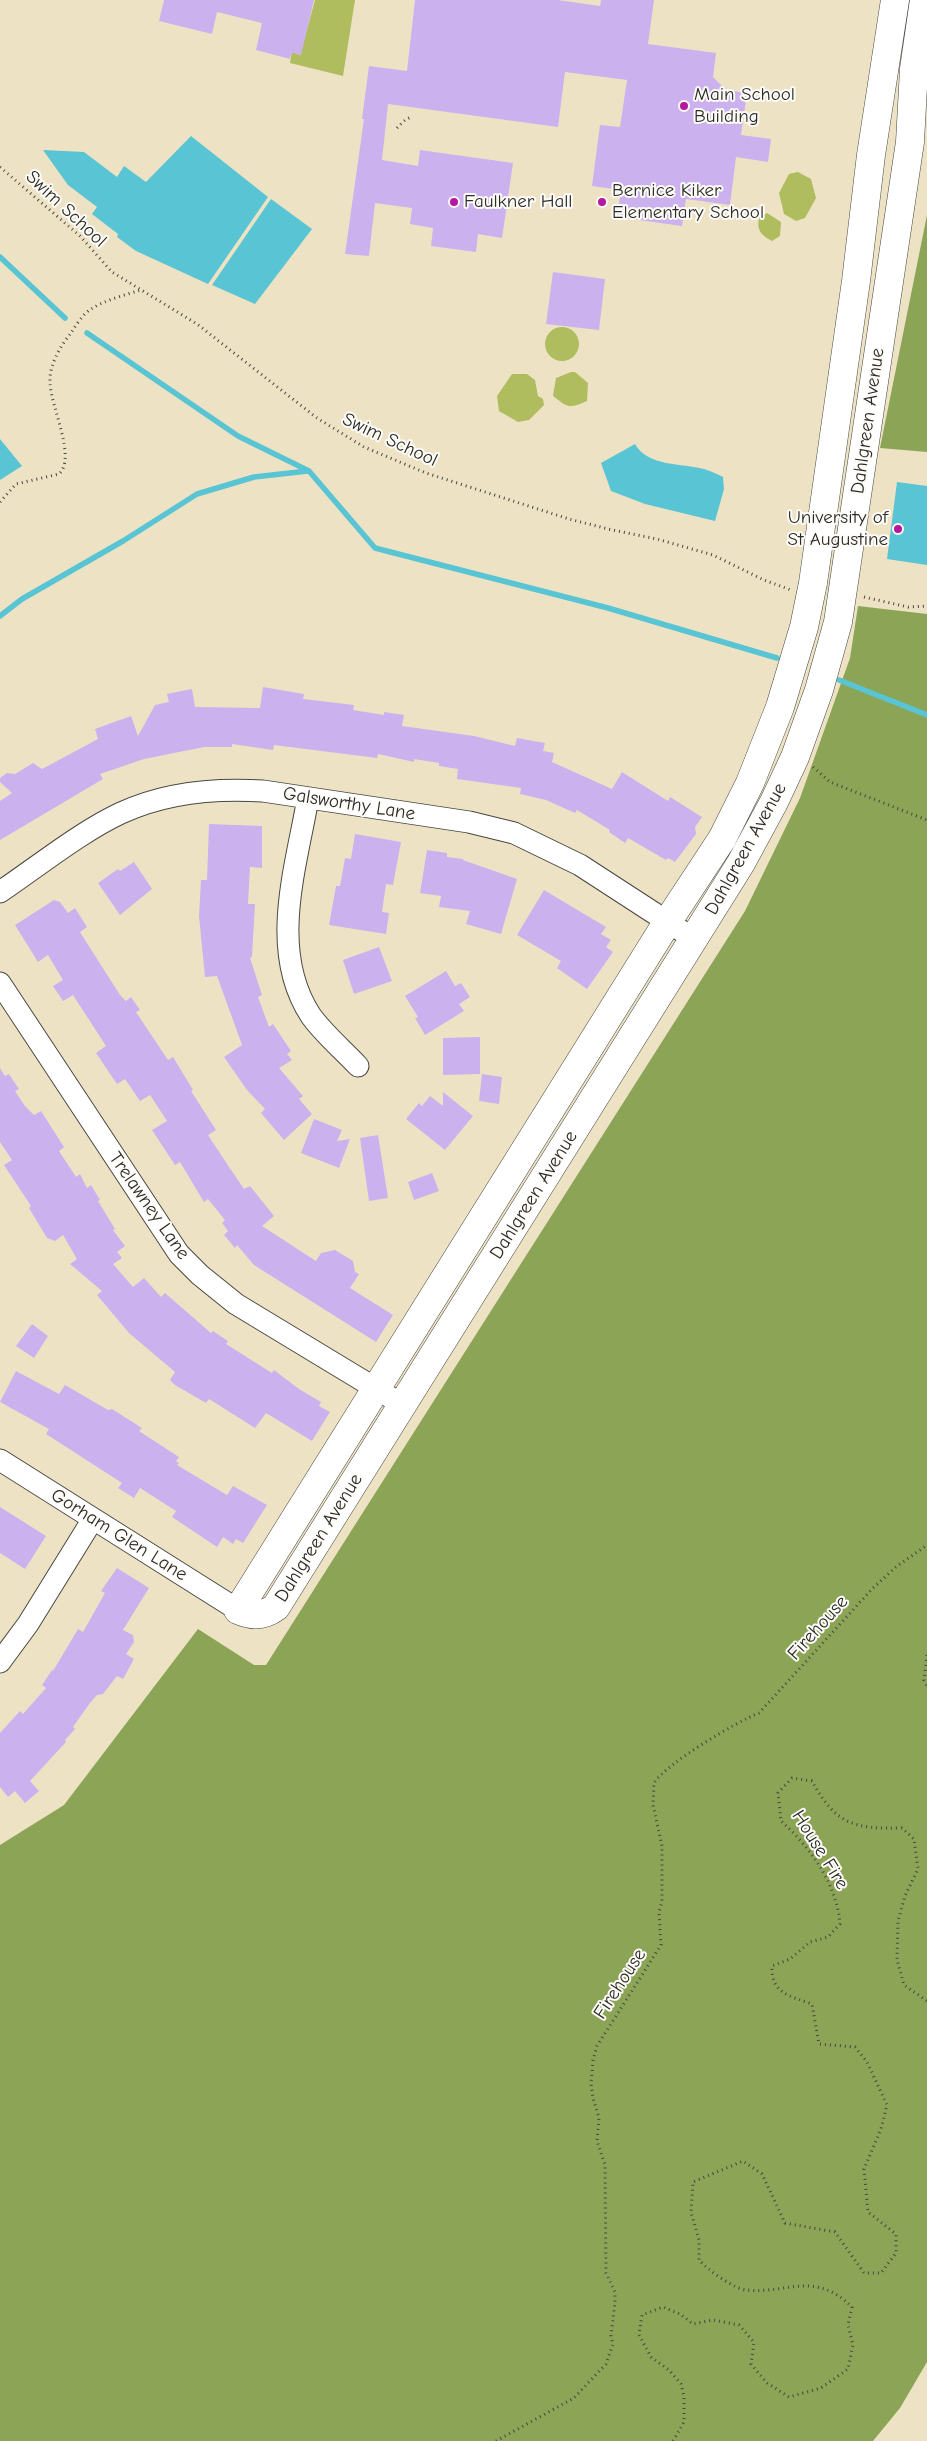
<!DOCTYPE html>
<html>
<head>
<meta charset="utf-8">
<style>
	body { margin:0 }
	canvas { display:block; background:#ede3c4 }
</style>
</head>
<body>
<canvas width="927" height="2441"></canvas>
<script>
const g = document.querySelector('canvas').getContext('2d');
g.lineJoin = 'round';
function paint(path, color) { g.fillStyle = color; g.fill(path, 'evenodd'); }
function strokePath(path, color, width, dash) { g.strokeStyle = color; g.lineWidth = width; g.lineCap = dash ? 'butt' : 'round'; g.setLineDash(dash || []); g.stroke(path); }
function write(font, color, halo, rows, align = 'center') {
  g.font = font + ' "Comic Neue",sans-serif'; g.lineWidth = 4; g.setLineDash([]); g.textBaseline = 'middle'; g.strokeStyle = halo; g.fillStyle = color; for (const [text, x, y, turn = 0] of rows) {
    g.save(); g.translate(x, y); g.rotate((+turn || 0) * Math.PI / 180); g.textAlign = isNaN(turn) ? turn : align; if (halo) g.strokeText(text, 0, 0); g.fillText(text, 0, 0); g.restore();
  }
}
paint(new Path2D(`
	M315 0H355L343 76 290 63 292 52 300 55Z
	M798 172 811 179 816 198 805 218 796 221 784 214 779 193 789 174Z
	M767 213 781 222 780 236 772 241C762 236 756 230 759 218Z
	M545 344a17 17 0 1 1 34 0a17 17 0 1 1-34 0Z
	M571 372H575L588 383 587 401C568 409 569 408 553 396L556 378Z
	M512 374H527L535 380 538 396 543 399 544 405 529 420 518 422 499 411 497 396Z`), '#afbd5f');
paint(new Path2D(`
	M927 215V452L880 448Z
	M858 606 927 614V2362L900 2408 873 2441H0V1845L64 1805 198 1629 254 1665H266L745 911 800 798 850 658Z`), '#8ba456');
paint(new Path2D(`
	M191 136 268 197 208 284 136 251 117 237 118 234 92 214 97 207 68 185 43 150 84 152 117 177 124 166 146 182Z
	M271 199 312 229 255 304 212 285Z
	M0 439 22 466 0 480Z
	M635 444C648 467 682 463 704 469 711 471 717 474 723 477L724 489 715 521 645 504 611 491 601 463Z
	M897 482 927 486V565L887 559Z`), '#59c4d3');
strokePath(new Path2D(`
	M0 257 65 318
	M87 333 238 436 309 471 375 548 608 608 777 658
	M0 616 22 599 123 541 197 494 254 477 308 471
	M839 680 927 715`), '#59c4d3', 5.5);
paint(new Path2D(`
	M164 0H314L301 55 292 52 290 59 256 50 262 23 217 12 212 34 159 21Z
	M415 0H558L600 6 601 0H654L648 44 716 53 713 77 726 90 747 93 741 135 771 139 768 162 736 157 730 205 686 199 682 226 617 217 621 190 592 186 600 125 620 127 627 80 565 72 558 127 388 104 382 160 418 166 420 150 513 163 502 238 478 234 476 252 431 246 433 228 410 224 412 208 375 203 369 256 345 254 364 119H362L369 66 407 71Z
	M553 272 605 279 599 330 546 324Z
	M263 687 304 694 303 699 354 705 353 710 384 715V712L404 715 402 726 474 736 515 746 517 738 545 743 543 751 554 753 552 762 612 789 622 772 668 801 670 797 702 817 695 827 696 834 675 862 668 858 666 860 628 838 625 843 609 832 610 830 577 810 575 813 546 800 520 794 521 788 457 779 458 769 439 766V763L414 759V762L378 754 377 758 274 745 273 750 232 744V747H204L144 759 100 774 103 779 0 840V801L12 793 0 782V778L7 773 15 774 33 763 42 769 98 739 95 729 131 716 138 736 155 705 169 702 167 694 192 689 195 707 260 708Z
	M209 824 262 826V868L250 867 248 904H255L252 957 250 958 262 995 258 997 269 1027 273 1024 291 1051 287 1054 292 1060 279 1068 303 1096 299 1099 312 1114 284 1140 261 1113 265 1109 247 1090 224 1057 242 1045 217 976 205 977 199 916 201 880H207Z
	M355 834 401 842 393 885 386 884 382 912 389 913 386 934 329 925 336 886H340L345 858 351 859Z
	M427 850 447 853V857L463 859V860L517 879 501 934 466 924 470 911 439 907 441 896 420 893Z
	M134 862 152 889 120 915 98 883 118 869 120 871Z
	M544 890 606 927 601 934 611 940 606 947 613 952 587 989 557 968 561 961 517 935Z
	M54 900 60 902 68 913 75 908 87 927 80 932 120 995 126 1001 131 997 140 1010 136 1012 168 1060 173 1057 193 1090 191 1091 216 1130 208 1135 229 1167 244 1189 250 1186 274 1216 262 1226 316 1261 321 1253 335 1250 353 1261 355 1272 359 1274 350 1288 393 1315 376 1342 254 1265 237 1245 235 1248 224 1235 228 1231 222 1223 225 1220 208 1199 204 1202 180 1162 175 1165 152 1130 167 1121 150 1095 140 1101 125 1079 117 1084 96 1053 106 1046 73 995 63 1001 53 986 63 980 48 955 38 962 15 925Z
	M379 947 392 981 354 994 343 960Z
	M446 971 455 986 461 983 470 997 459 1004 464 1011 425 1035 415 1018 418 1017 405 996Z
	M480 1037V1074L443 1075V1038Z
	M0 1068 5 1076 9 1074 19 1089 15 1091 25 1106 34 1115 41 1111 64 1147 59 1151 76 1177 80 1174 87 1188 91 1185 100 1200 98 1201 115 1229 113 1230 125 1246 117 1252 122 1258 113 1264 133 1287 144 1278 161 1297 165 1293 211 1333 213 1331 228 1341 226 1344 272 1373 274 1370 299 1389 321 1402 319 1406 330 1412 312 1441 266 1413 255 1428 209 1399 206 1403 175 1385 170 1380 175 1372 129 1333 97 1295 102 1291 70 1264 77 1259 63 1235 55 1241 47 1238 29 1208 31 1206 4 1165 12 1160 0 1142Z
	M482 1074 502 1077 499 1104 479 1101Z
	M443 1092 473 1116 445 1150 406 1119 419 1103 422 1106 430 1096 443 1106Z
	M314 1119 342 1130 337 1141 350 1139 339 1168 301 1153Z
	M378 1135 388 1198 369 1201 360 1138Z
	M432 1173 439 1191 414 1200 408 1182Z
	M32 1324 48 1336 34 1358 16 1346Z
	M16 1371 59 1394 65 1385 108 1410 112 1409 142 1428 139 1431 179 1457 176 1461 179 1463 177 1465 227 1495 233 1486 267 1505 243 1543 236 1539 233 1544 223 1537 217 1547 172 1517 176 1511 140 1488 134 1498 118 1488 122 1483 46 1434 49 1429 0 1402Z
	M0 1507 46 1536 25 1569 0 1553Z
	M117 1568 149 1588 123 1630 133 1635 134 1642 126 1654 134 1659 123 1679 117 1676 103 1694 97 1695 90 1703 73 1727 75 1729 65 1740 66 1742 30 1781 39 1791 25 1803 15 1791 8 1797 0 1787V1733L20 1711 23 1714 46 1688 42 1685 52 1670 53 1671 78 1629 83 1632 105 1593 101 1591Z`), '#ccb1ef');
const street = new Path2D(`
	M308 798C296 868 268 951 311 1016 324 1034 343 1050 358 1066
	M0 892C37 867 82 831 121 813 166 792 214 788 263 791L469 822 514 833 580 865 694 939
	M0 983 179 1254 200 1275 236 1304 403 1405
	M0 1460 238 1610
	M0 1662 28 1624 93 1519`);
const secondary = new Path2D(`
	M895 0 871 155 856 281 813 583 804 627 780 707 750 783 722 839 668 921 238 1610C251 1616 263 1617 276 1607L741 863 774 802 795 757 819 690 838 622 910 142 914 69 924 0`);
strokePath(street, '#484742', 23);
strokePath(secondary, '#484742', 29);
strokePath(new Path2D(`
	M397 128 405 120 411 117
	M0 167 80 236 112 272 197 324 317 418 364 447 426 473 569 519 608 529 657 539 713 555 764 580 791 590
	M0 502 16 484 59 474C77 458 50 405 50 382 49 365 61 345 71 333 76 325 83 314 91 309 105 300 125 295 141 290
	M864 597 908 607 927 606
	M813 767 830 782 927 820
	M927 1655 924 1680 927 1686
	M496 2441 574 2398 606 2364 613 2344 611 2336 615 2302V2292L606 2273 605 2165 597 2141 599 2118 593 2098 591 2084 593 2060 597 2046 661 1945 659 1912 662 1902V1846L653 1805 654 1783C667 1763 736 1722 759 1713L872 1589 896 1567 927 1545
	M673 2441 684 2422V2396L681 2384 669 2370 651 2357 639 2335 642 2315 663 2307 680 2314 693 2324 713 2320 739 2325 754 2342 751 2364 767 2383 789 2397 821 2388 848 2369 853 2345 848 2325 852 2307C814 2270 788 2294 747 2290 735 2290 707 2269 699 2260V2240L691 2212 693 2182 743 2161 762 2174 785 2223 835 2232 864 2273H881L896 2253V2234L868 2212 864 2169 881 2129 887 2105 867 2062 855 2047 819 2044 812 2004C790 1996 771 1994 772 1966L790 1959 810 1942 828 1937 840 1924C837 1884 810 1847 781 1821L778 1793 792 1778 812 1781C836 1825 854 1829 902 1828L914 1839 918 1869 905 1896 898 1921 897 1960 904 1985 927 2001`), '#484742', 3, [1, 4]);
strokePath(street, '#fff', 21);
strokePath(secondary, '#fff', 28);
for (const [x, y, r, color] of [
	[684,106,5,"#b5179e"],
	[454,202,5,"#b5179e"],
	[602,202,5,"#b5179e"],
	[898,529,5,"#b5179e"]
]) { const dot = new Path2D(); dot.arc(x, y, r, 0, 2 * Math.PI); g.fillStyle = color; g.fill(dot); strokePath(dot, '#fdfcf7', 2); }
write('19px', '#2b2b2b', '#fdfcf7', [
	["Main School",694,95],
	["Building",694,117],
	["Bernice Kiker",612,191],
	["Elementary School",612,213],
	["Faulkner Hall",464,202],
	["University of",888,518,"right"],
	["St Augustine",888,540,"right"]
], 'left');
write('19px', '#2b2b2b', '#fdfcf7', [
	["Swim School",66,209,43],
	["Dahlgreen Avenue",868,421,-82],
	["Swim School",390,440,25],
	["Galsworthy Lane",349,804,9],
	["Dahlgreen Avenue",746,849,-61],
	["Dahlgreen Avenue",534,1195,-58],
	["Trelawney Lane",149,1206,55],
	["Gorham Glen Lane",119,1535,32],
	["Dahlgreen Avenue",319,1538,-58],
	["Firehouse",818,1628,-48],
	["House Fire",820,1850,58],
	["Firehouse",620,1984,-57]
]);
</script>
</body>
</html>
